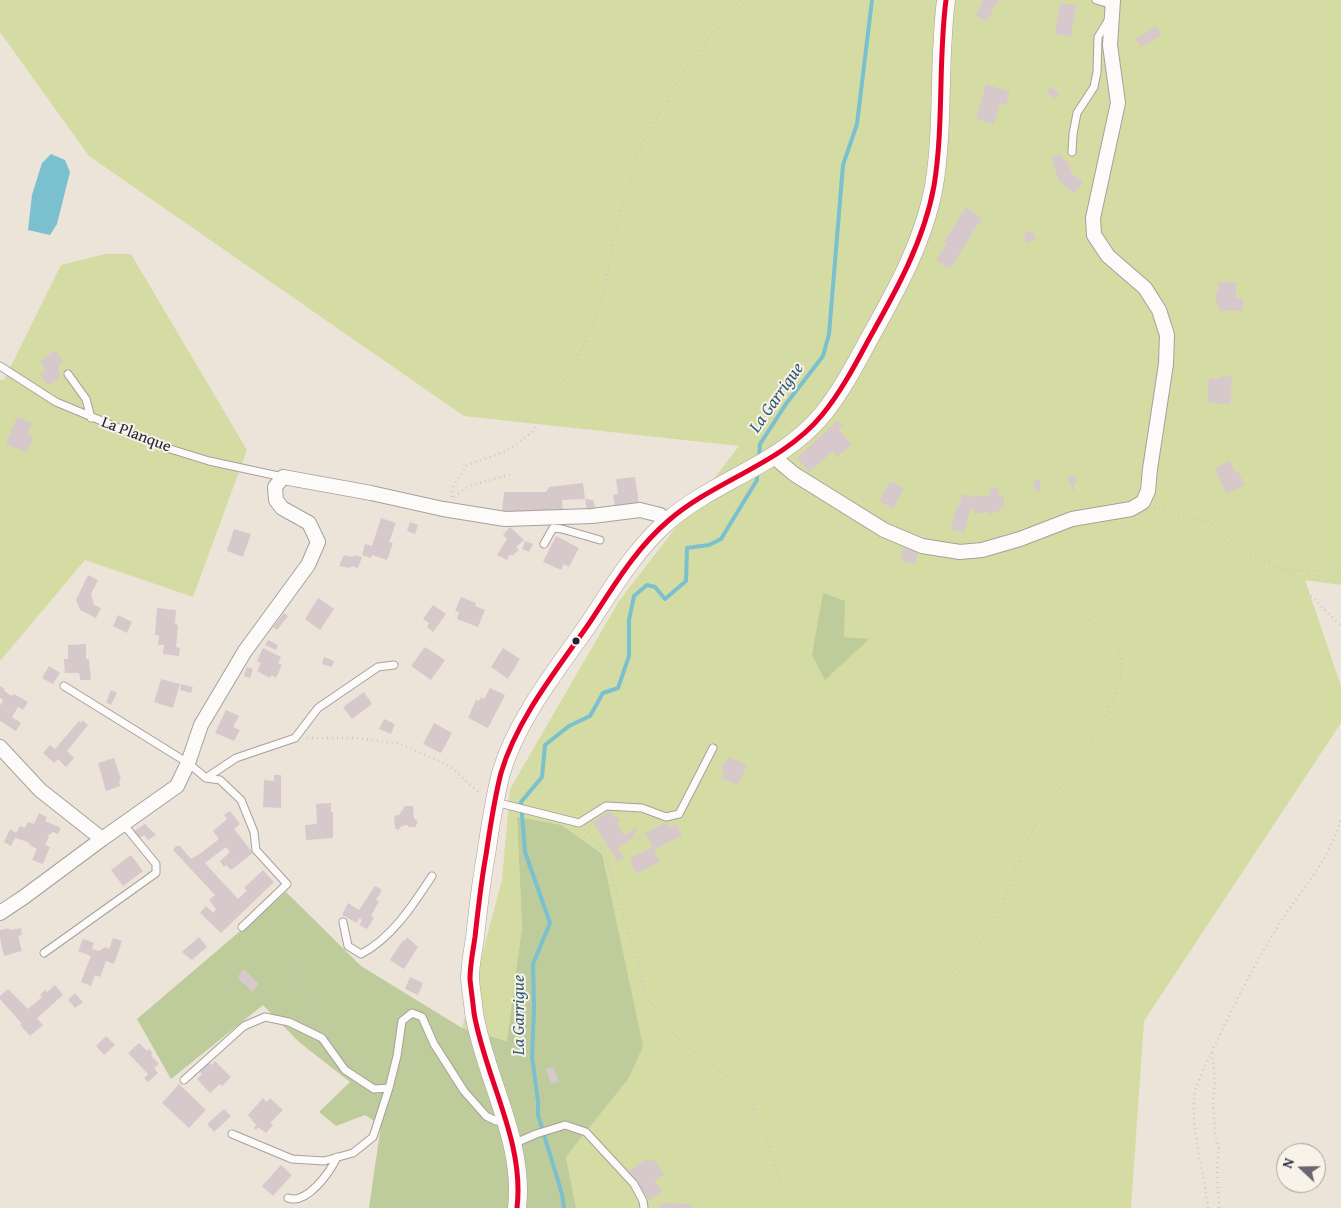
<!DOCTYPE html>
<html>
<head>
<meta charset="utf-8">
<style>
	body { margin:0 }
	#map { position:relative; width:1341px; height:1208px; overflow:hidden; background:#ece4d8; font-family:"Gentium Book Plus",serif }
	canvas { display:block }
	.north { position:absolute; left:1276px; top:1143px; width:50px; height:50px; box-sizing:border-box; background:#f7f3e8; border:1px solid #a29fa3; border-radius:50%; rotate:291deg; font-size:14px; font-weight:700; line-height:20px; text-align:center; color:#22223b }
	.north::after { content:''; display:block; margin:auto; width:18px; height:22px; background:#696672; clip-path:polygon(50% 0,100% 100%,50% 72%,0 100%) }
</style>
</head>
<body>
<div id="map">
<canvas width="1341" height="1208"></canvas>
<div class="north">N</div>
</div>
<script>
const g = document.querySelector('canvas').getContext('2d');
g.lineJoin = 'round';
function paint(path, color) { g.fillStyle = color; g.fill(path, 'evenodd'); }
function strokePath(path, color, width, dash) { g.strokeStyle = color; g.lineWidth = width; g.lineCap = dash ? 'butt' : 'round'; g.setLineDash(dash || []); g.stroke(path); }
function write(font, color, halo, rows, align = 'center') {
  g.font = font + ' "Gentium Book Plus",serif'; g.lineWidth = 4; g.setLineDash([]); g.textBaseline = 'middle'; g.strokeStyle = halo; g.fillStyle = color; for (const [text, x, y, turn = 0] of rows) {
    g.save(); g.translate(x, y); g.rotate((+turn || 0) * Math.PI / 180); g.textAlign = isNaN(turn) ? turn : align; if (halo) g.strokeText(text, 0, 0); g.fillText(text, 0, 0); g.restore();
  }
}
paint(new Path2D(`
	M0 0H1341V585L1305 580 1341 686V723L1144 1021 1131 1208H576L566 1157 629 1078 517 817 522 928 508 1041 462 1028 502 880 510 789 619 601 739 446 464 416 89 156 0 32Z
	M105 254H131L247 450 193 597 85 560 0 661V380H4L61 265Z`), '#d5dca3');
paint(new Path2D(`
	M823 593 845 601 844 637 869 639 825 680 812 655Z
	M517 817 561 825 602 854 643 1046 629 1078 566 1157 576 1208H369L381 1125 365 1115 336 1126 319 1112 350 1082 299 1042 263 1005 171 1079 137 1019 286 892 361 966 462 1028 507 1041 522 928Z`), '#becb9a');
paint(new Path2D(`
	M51 154 65 160 70 172 57 224 50 235 28 230 32 195 42 163Z`), '#7bc0cf');
strokePath(new Path2D(`
	M759 458 760 444 786 404 823 356 829 334 843 165 857 124 872 0
	M564 1208 562 1194 538 1115V1101L532 1057 534 1008 533 964 550 923 525 852 521 802 542 777 545 745 569 726 590 716 603 693 618 688 629 656V620L634 596 647 585 655 587 665 599 686 581 687 548 709 545 721 539 757 480V472`), '#7bc0cf', 4);
paint(new Path2D(`
	M983 0H1000L998 4 996 3 987 22 976 16Z
	M1060 3 1076 5 1071 37 1055 34Z
	M1156 26 1161 35 1141 47 1136 39Z
	M986 84 1010 92 1006 105 1000 103 994 124 976 119Z
	M1050 87 1059 93 1056 99 1047 93Z
	M1061 154 1064 161 1067 160 1073 176 1075 175 1083 182 1074 193 1059 181 1053 164 1051 157Z
	M966 207 982 218 950 269 936 260 947 243 944 241Z
	M1032 230 1036 240 1027 243 1023 234Z
	M1218 282H1236V298H1243V311H1219L1218 303H1216V292H1218Z
	M54 350 64 362 59 365V373L61 375 57 379V382L54 381 50 385 44 381 40 374 46 369 40 362Z
	M1221 376 1232 377 1230 404 1207 403 1209 378 1221 379Z
	M17 417 32 423 27 435 33 438 27 452 6 444Z
	M838 420 843 425 838 429 852 445 837 456 833 451 809 472 797 458Z
	M1230 461 1235 473 1238 472 1245 485 1226 494 1215 468Z
	M1076 475 1077 482 1073 483 1074 491H1071V483H1068L1067 476Z
	M635 477 639 504 615 507 613 495 618 494 616 479Z
	M1040 479 1041 491H1035L1034 480Z
	M890 481 904 488 893 509 879 501Z
	M583 483 585 499 562 500 563 511H502L504 492H546L549 487Z
	M998 487 999 497H1004V508H999L1000 511 993 512V514L990 515 989 512 974 514V509H970L964 533 951 529 957 506H959L962 494 973 497 991 495 990 488Z
	M585 499 593 500 596 509 587 510Z
	M381 518 396 523 389 542 393 543 387 560 372 555 371 558 362 555 365 544 372 546Z
	M410 522 418 525 415 534 407 531Z
	M510 527 524 540 516 547 519 550 512 556 510 554 507 560 497 555 507 539 503 535Z
	M234 529 251 534 243 557 227 551Z
	M556 536 579 548 569 567 564 564 561 570 543 562Z
	M525 541 533 544 529 552 522 549Z
	M903 548 918 551 915 564 901 561Z
	M344 555 353 557 354 555 362 557 358 568 351 566 350 568 339 566Z
	M88 575 98 580 91 594 94 605 101 608 96 618 80 610 76 600Z
	M461 597 476 603 475 606 485 610 478 627 457 619 459 612 455 611Z
	M318 598 334 609 320 630 305 619Z
	M433 605 446 614 433 632 427 627 429 623 423 619Z
	M157 608 176 610 175 624 178 625 176 647 180 648 179 656 163 654 164 645H158L159 635H155Z
	M284 613 288 616 277 630 273 627Z
	M118 615 132 622 127 633 113 626Z
	M268 640 278 645 276 650 265 645Z
	M86 644V659H89L91 679 90 680H81L80 679 79 673H65L64 659H68V645Z
	M425 647 445 660 431 680 411 666Z
	M263 648 281 657 278 663 282 665 276 678 272 675 270 678 257 671 261 663 257 661Z
	M503 648 520 659 508 679 491 667Z
	M324 657 334 661 332 667 322 664Z
	M49 666 60 673 53 684 42 678Z
	M247 667 253 669 250 678 244 676Z
	M161 679 180 684 173 708 154 702Z
	M181 684 193 687 191 693 180 690Z
	M0 686 5 689 4 691 12 696 14 694 28 702 23 710 18 707 12 717 21 723 16 731 0 721V706L3 700 0 698Z
	M490 688 505 695 488 728 468 718 476 700 479 701 481 697 484 699Z
	M111 690 117 693 111 705 106 702Z
	M364 692 372 704 352 719 343 707Z
	M226 710 239 716 233 727 240 730 234 741 215 733Z
	M384 719 395 724 391 734 379 729Z
	M82 720 88 725 67 751 74 758 66 767 58 759 54 763 43 753 50 745 55 749 79 721 81 723Z
	M434 723 452 733 441 753 423 744Z
	M728 757 747 765 738 785 721 778 724 771 721 769Z
	M114 758 121 779 119 780 120 786 106 791 98 763Z
	M274 775H281V808L263 807 264 780 274 781Z
	M331 803V812H333V838L306 840 305 825 317 824 316 804Z
	M405 806H413L414 818 418 822 415 827H408V825L402 826 398 830 395 828 394 816 399 815Z
	M230 811 240 824 234 829 253 853 231 870 226 865 224 867 220 861 230 852 226 847 205 863 238 899 247 890 244 888 263 870 274 882 221 933 200 913 206 906 213 913 216 909 209 900 215 895 173 850 176 846H180L191 859 201 853 219 839 213 831 227 819 224 815Z
	M610 811 614 818 616 816 620 821 617 823 624 836 636 828 637 831 633 834 634 837 617 848 624 858 617 861 593 822Z
	M39 813 47 817 45 821 61 828 58 834 53 832 47 836 49 837 45 845 50 847 43 864 32 860 37 849 31 846 28 842 15 838 11 846 4 842 10 829 16 833 20 826 25 828 28 822 34 824Z
	M667 822 670 828 676 824 682 835 654 850 660 861 636 874 630 858 653 847 645 833Z
	M145 824 156 835 148 840 144 835 138 839 134 831Z
	M131 855 143 871 123 886 111 870Z
	M375 886 382 890 376 900 379 901 371 916 374 918 367 929 359 925 362 920 359 918 357 923 342 915 348 903 359 910Z
	M9 928 10 930 21 928 22 935 18 936 22 951 4 956 0 938V930Z
	M199 937 207 947 192 960 182 952Z
	M407 937 418 947 404 969 390 960 403 940 405 941Z
	M113 938 122 941 114 964 106 961 100 977 95 975 91 986 81 982 91 956 78 951 83 939 94 943 92 949 99 951 105 947 109 949Z
	M244 969 259 984 252 992 237 977Z
	M410 977 423 983 418 995 405 989Z
	M55 985 63 995 37 1018 43 1025 30 1036 20 1025 22 1024 0 999V996L8 989 28 1009 42 997 40 995 45 990 47 992Z
	M75 993 83 1002 75 1008 68 1000Z
	M106 1036 115 1045 104 1055 96 1046Z
	M139 1043 147 1051 149 1049 153 1053 151 1055 159 1064 154 1068 158 1073 148 1082 144 1078 148 1074 128 1053Z
	M215 1061 231 1077 222 1086 220 1084 210 1093 197 1079 202 1074 200 1071 209 1063 212 1065Z
	M553 1067 559 1081 551 1084 546 1069Z
	M179 1084 206 1110 189 1128 162 1103Z
	M263 1098 267 1102 270 1098 283 1110 270 1123 273 1125 266 1133 258 1127 256 1130 254 1128 256 1125 248 1115Z
	M224 1109 231 1116 214 1132 207 1124Z
	M645 1160H654L664 1174 654 1181 663 1190 649 1200 629 1171Z
	M281 1165 292 1175 273 1196 262 1186Z
	M661 1203 692 1204 691 1208H660Z`), '#d7c8cc');
const service = new Path2D(`
	M1096 0 1113 5
	M1072 152 1073 134 1077 113 1094 87 1097 72 1098 37 1109 19
	M0 366 56 402 167 448 209 461 283 477
	M68 374 86 399 91 418
	M544 544 553 528 562 529 600 540
	M64 686 188 763 206 778 220 780 241 800 254 832 256 850 287 884 242 927
	M206 778 236 758 295 738 318 708 378 667 394 665
	M495 802 579 823 606 806 642 808 666 817 679 814 713 748
	M343 922 348 946 361 954C392 938 413 905 432 876
	M44 953 156 873V864L124 825
	M184 1080 244 1026 265 1017 289 1022 322 1038 345 1070 374 1089 389 1088 397 1056 402 1021 412 1013 422 1017 434 1044 464 1091 486 1116 496 1121H505
	M232 1134 292 1159 324 1161 353 1153 373 1137 389 1088
	M513 1144 536 1134 565 1125 586 1132 634 1184 643 1201 644 1208
	M288 1198C307 1205 330 1172 337 1157`);
const minor = new Path2D(`
	M775 454 781 463 794 474 884 530 922 546 960 552 982 550 1020 539 1072 519 1131 509 1143 502 1148 491 1150 469 1166 364 1167 335 1159 310 1145 288 1108 256 1094 235 1093 218 1118 103 1110 45 1113 0
	M0 747 40 790 102 839
	M0 913 24 897 102 839 177 786 188 763 201 725 245 651 308 565 318 542 309 523 282 508 276 500 275 487 283 477 371 493 443 509 505 519 592 516 640 510 660 515 668 521`);
const tertiary = new Path2D(`
	M517 1208C525 1141 485 1078 474 1013 473 1002 471 990 470 979 470 965 473 951 475 937 478 910 481 882 486 855 490 828 494 800 501 773 517 719 556 671 588 625 612 589 635 549 668 521 715 480 782 464 822 415 841 392 855 365 869 339 896 291 924 241 934 186 944 125 938 62 946 0`);
strokePath(service, '#a5a19d', 9);
strokePath(minor, '#a5a19d', 16);
strokePath(tertiary, '#a5a19d', 19);
strokePath(new Path2D(`
	M452 497 453 487 467 465 507 451 532 432 576 361 600 307 618 219 637 154 682 74 711 35 747 0
	M454 497 469 486 512 474
	M1154 507 1210 523 1250 555 1285 570 1322 571 1341 574
	M1286 571 1341 626
	M307 738H355L401 744 450 766 480 794
	M584 829 605 852 647 997 676 1037 749 1093 782 1185
	M292 967 320 1020V1026
	M946 980C960 963 978 947 990 928 1007 902 1013 869 1027 841 1048 799 1133 700 1120 655 1113 628 1080 615 1059 601 1037 588 1016 575 995 560
	M1212 1053 1215 1083 1213 1103 1215 1134 1219 1148 1217 1166 1219 1208
	M1208 1208C1204 1172 1192 1136 1194 1099 1194 1088 1210 1054 1216 1043 1235 1003 1255 963 1278 926 1300 890 1331 860 1341 818`), '#cac8c7', 2.5, [1, 4]);
strokePath(service, '#fcfbf9', 7);
strokePath(minor, '#fcfbf9', 14);
strokePath(tertiary, '#fcfbf9', 18);
strokePath(new Path2D(`
	M517 1208C525 1141 485 1078 474 1013 473 1002 471 990 470 979 470 965 473 951 475 937 478 910 481 882 486 855 490 828 494 800 501 773 517 719 556 671 588 625 612 589 635 549 668 521 715 480 782 464 822 415 841 392 855 365 869 339 896 291 924 241 934 186 944 125 938 62 946 0`), '#e4002b', 5);
for (const [x, y, r, color] of [
	[576,641,4.5,"#22223b"]
]) { const dot = new Path2D(); dot.arc(x, y, r, 0, 2 * Math.PI); g.fillStyle = color; g.fill(dot); strokePath(dot, '#f7f3e8', 2); }
write('16px', '#22223b', '#f7f3e8', [
	["La Planque",136,435,21]
]);
write('italic 18px', '#325b75', '#f7f3e8', [
	["La Garrigue",777,398,-55],
	["La Garrigue",519,1015,-90]
]);
</script>
</body>
</html>
